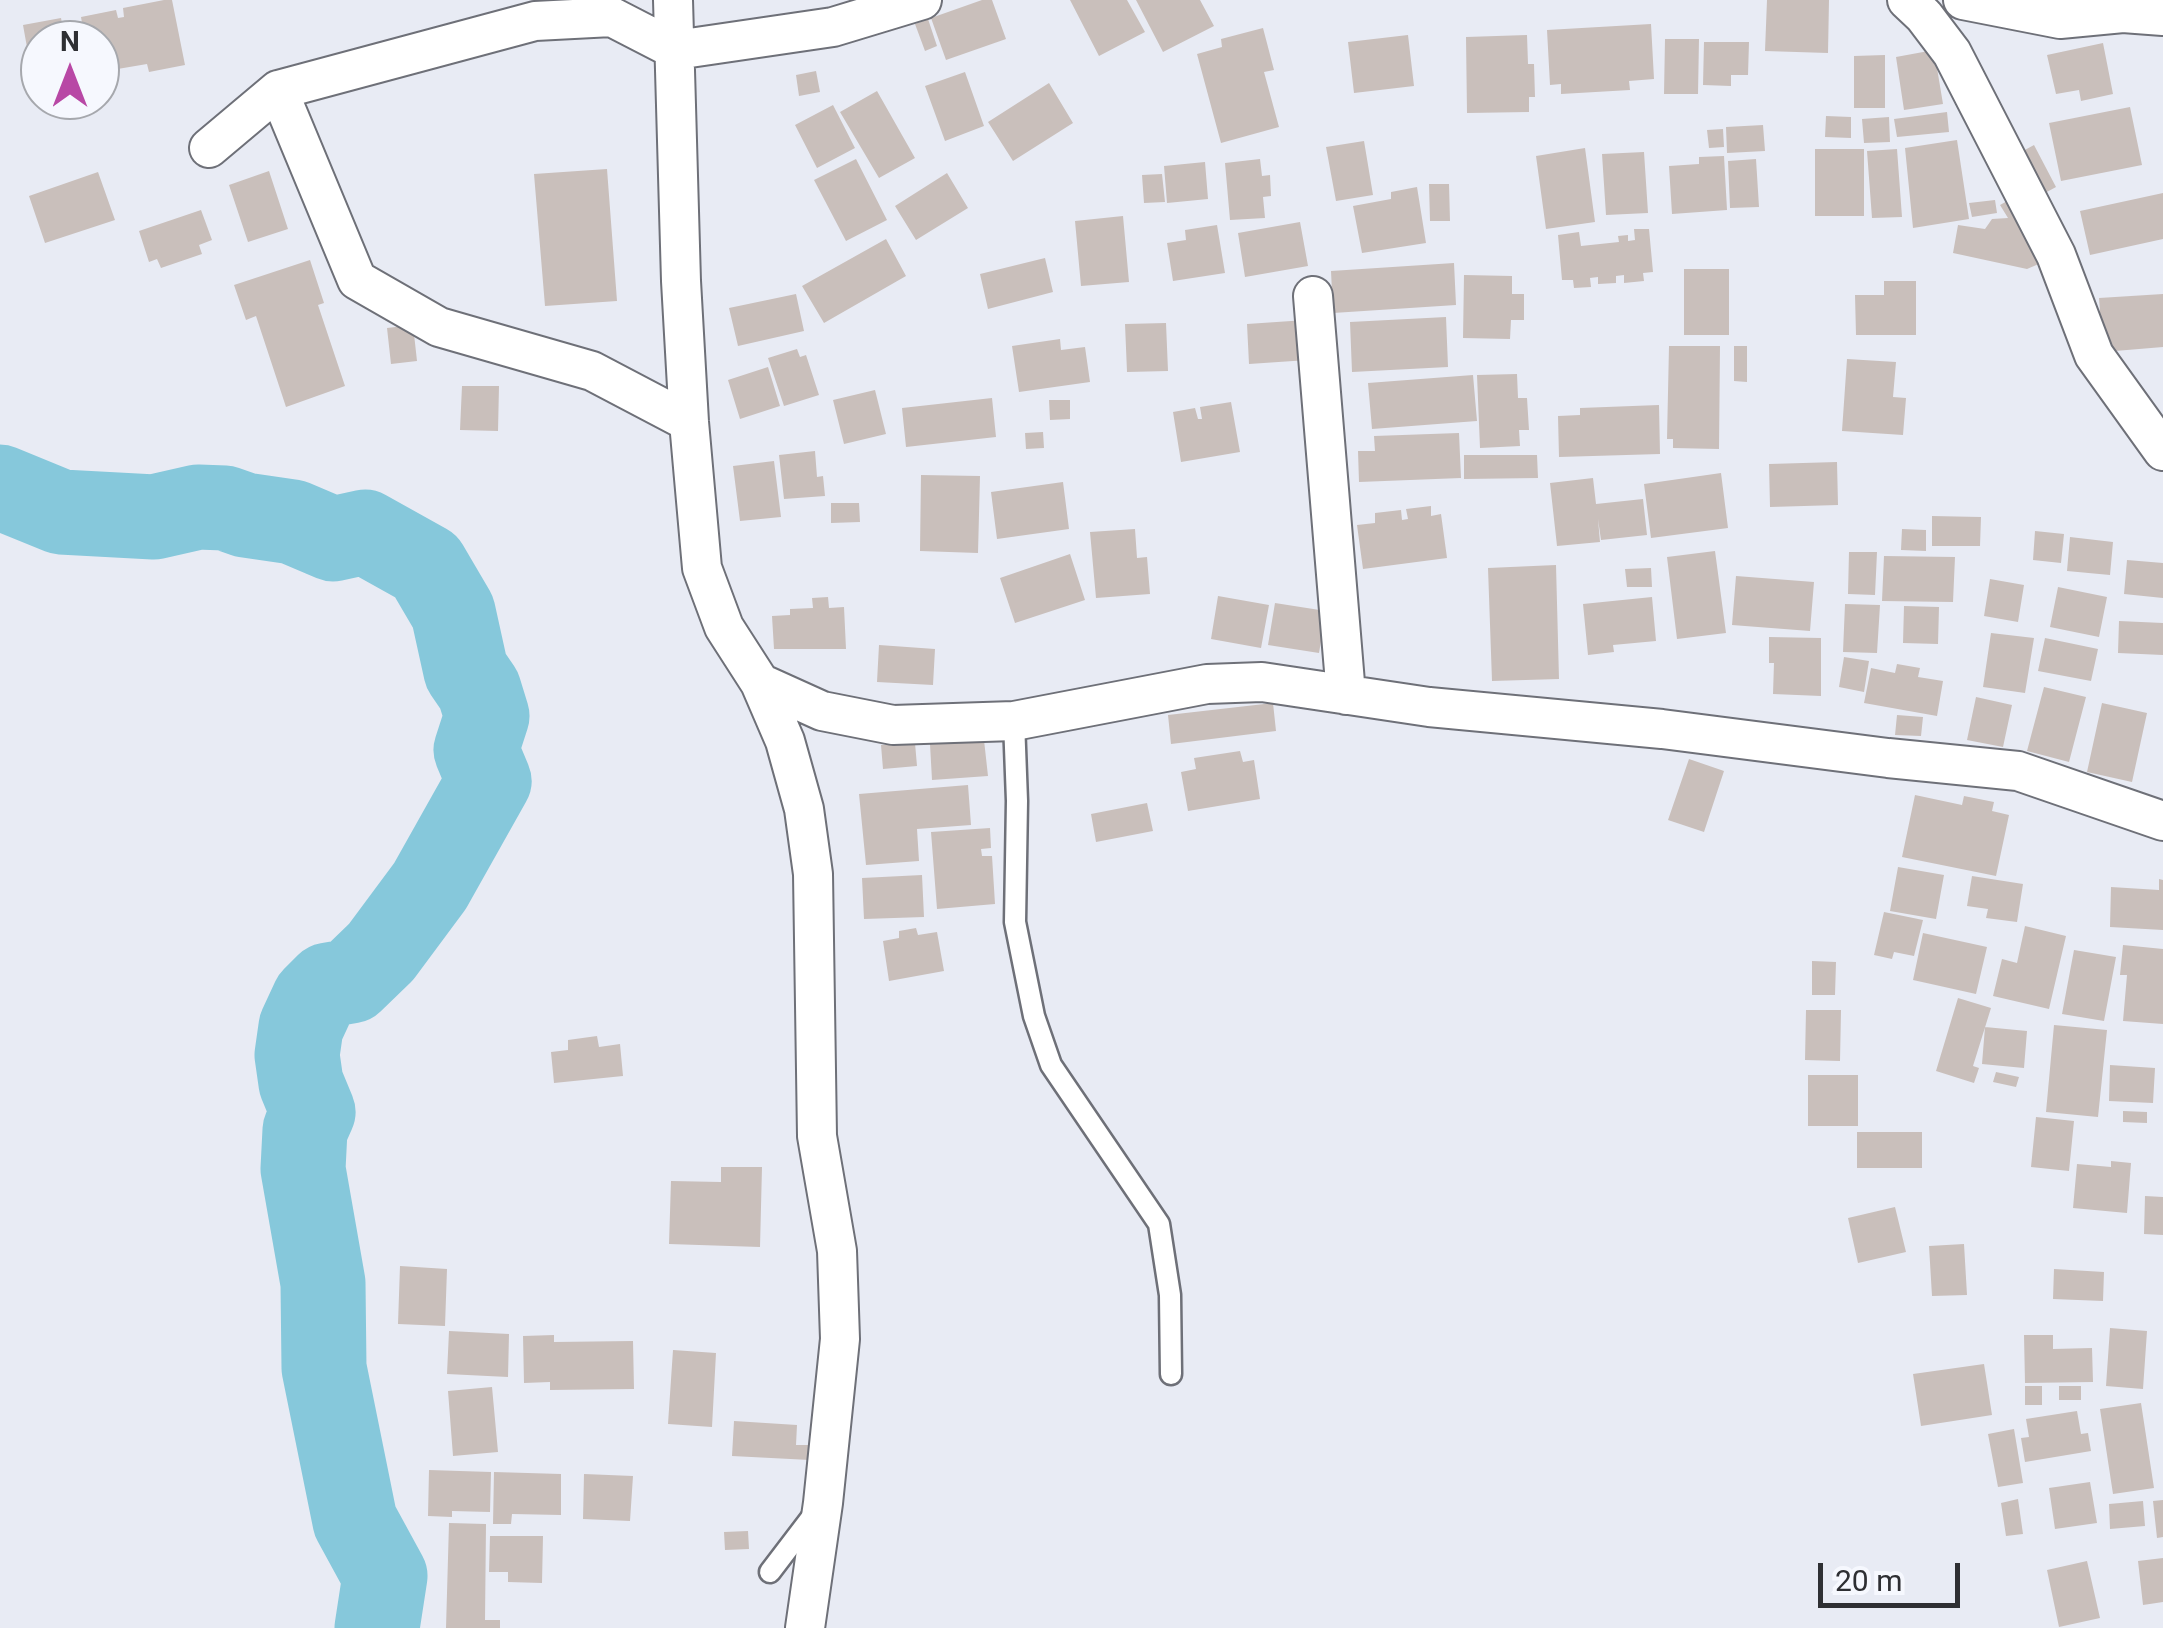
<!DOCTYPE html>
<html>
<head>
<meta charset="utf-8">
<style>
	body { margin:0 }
	#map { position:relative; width:2163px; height:1628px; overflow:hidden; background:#e8ebf4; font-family:Roboto,sans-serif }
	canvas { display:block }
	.north { position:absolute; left:20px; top:20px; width:100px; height:100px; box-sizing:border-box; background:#f6f8fe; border:2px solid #a6a8ad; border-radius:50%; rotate:0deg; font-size:28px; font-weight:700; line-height:40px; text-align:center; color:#2e2f33 }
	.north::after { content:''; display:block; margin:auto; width:35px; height:45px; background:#b848a5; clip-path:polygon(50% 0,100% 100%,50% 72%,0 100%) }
	.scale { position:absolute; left:1818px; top:1563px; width:142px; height:45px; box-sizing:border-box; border:5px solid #2e2f33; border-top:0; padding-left:12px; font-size:30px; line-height:35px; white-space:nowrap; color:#2e2f33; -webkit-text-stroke:8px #f6f8fe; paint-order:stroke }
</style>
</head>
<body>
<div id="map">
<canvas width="2163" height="1628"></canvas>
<div class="north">N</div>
<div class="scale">20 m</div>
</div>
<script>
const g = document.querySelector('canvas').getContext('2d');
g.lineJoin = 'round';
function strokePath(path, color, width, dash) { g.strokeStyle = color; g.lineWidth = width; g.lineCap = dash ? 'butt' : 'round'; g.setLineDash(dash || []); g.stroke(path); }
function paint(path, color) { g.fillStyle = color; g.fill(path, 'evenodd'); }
strokePath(new Path2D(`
	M0 487 61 512 154 517 198 507 225 508 245 515 293 522 333 539 365 532 426 566 453 612 466 671 479 690 487 716 476 750 489 781 430 886 381 952 351 981 328 985 314 999 301 1027 297 1055 301 1083 313 1112 305 1130 303 1169 323 1283 324 1368 355 1521 385 1576 377 1628`), '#86c8db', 85);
paint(new Path2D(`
	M164 0H172L185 65 149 72 147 64 100 72V40H85L81 17 116 10 118 18 124 17 123 8Z
	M982 0H992L1006 39 946 60 931 18Z
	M1070 0H1127L1145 32 1099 56Z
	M1136 0H1200L1214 26 1163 52Z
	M1767 0H1829L1828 53 1765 51Z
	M61 18 65 40H40V62L30 64 23 25Z
	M928 19 937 46 925 51 915 24Z
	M1651 24 1654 79 1629 81 1630 90 1561 94V84L1550 85 1547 30Z
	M1263 28 1274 70 1264 72 1279 127 1221 143 1197 54 1222 47 1221 39Z
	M1408 35 1414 86 1354 93 1348 42Z
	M1527 35 1528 64H1534L1535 97H1529V112L1467 113 1466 37Z
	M1665 39H1699L1698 94H1664Z
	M1704 42H1749L1748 75H1731V86L1703 85Z
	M2103 43 2113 94 2081 101 2079 90 2056 94 2047 55Z
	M1934 50 1943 104 1904 110 1896 57Z
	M1885 55V108H1854V56Z
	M816 71 820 92 799 96 796 75Z
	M965 72 984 126 945 141 925 86Z
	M1049 83 1073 123 1013 161 988 122Z
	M877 91 915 158 879 178 840 112Z
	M833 105 855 148 817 168 795 125Z
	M2130 107 2142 165 2061 181 2049 123Z
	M1947 112 1949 132 1897 137 1894 119Z
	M1826 116 1851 117V138L1825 137Z
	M1889 117 1890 142 1864 143 1862 119Z
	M1763 125 1765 151 1727 153 1726 127Z
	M1723 129 1724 147 1709 148 1707 130Z
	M1957 140 1969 219 1913 228 1905 148Z
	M1364 141 1373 195 1336 201 1326 147Z
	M2034 145 2056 187 2034 199 2012 157Z
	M1585 148 1595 222 1546 229 1536 156Z
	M1815 149H1864V216H1815Z
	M1897 149 1902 217 1872 218 1867 151Z
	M1644 152 1648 213 1606 215 1602 154Z
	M1724 156 1727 210 1672 214 1669 166 1699 164V157Z
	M856 159 887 220 846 241 814 180Z
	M1260 159 1262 176 1270 175 1271 196 1263 197 1265 218 1230 220 1225 163Z
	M1756 159 1759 207 1730 208 1728 161Z
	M1205 162 1208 199 1167 203 1164 166Z
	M607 169 617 301 545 306 534 174Z
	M269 171 288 229 248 242 229 185Z
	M98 172 115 220 45 243 29 196Z
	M947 173 968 208 916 240 895 206Z
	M1162 174 1165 202 1144 203 1142 175Z
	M1429 184H1449L1450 221H1430Z
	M1417 187 1426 243 1362 253 1353 206 1391 199V192Z
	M2163 193V239L2090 255 2080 211Z
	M2018 195 2048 260 2027 269 1953 253 1958 225 1985 229 1992 219 2008 218 2000 205Z
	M1995 200 1997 213 1972 217 1969 203Z
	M201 210 212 240 199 245 202 254 161 268 157 259 149 262 139 231Z
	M1123 216 1129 282 1081 286 1075 221Z
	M1300 222 1308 266 1245 277 1238 233Z
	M1217 225 1225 273 1173 281 1167 243 1186 240 1185 230Z
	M1634 229H1649L1653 272 1643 273 1644 281 1624 283V275L1616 276V283L1598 284V277L1590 278 1591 287 1574 288 1573 280H1562L1558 235 1579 232 1581 246 1619 242 1618 236 1628 235V241L1635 240Z
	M886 239 906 276 824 323 802 286Z
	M1045 258 1053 292 988 309 980 274Z
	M310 260 324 303 318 305 345 386 286 407 256 316 246 320 234 285Z
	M1454 263 1456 305 1333 313 1331 271Z
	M1684 269H1729V335H1684Z
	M1464 275 1512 276V294H1524V320H1511L1510 339 1463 338Z
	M1884 281H1916V335H1856L1855 295H1884Z
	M796 294 804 331 738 346 729 308Z
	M2163 294V347L2103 352 2099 298Z
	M1446 317 1448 367 1352 372 1350 322Z
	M1306 320 1308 360 1249 364 1247 324Z
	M1166 323 1168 371 1127 372 1125 324Z
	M413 325 417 361 391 364 387 328Z
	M1060 339 1061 350 1085 347 1090 382 1019 392 1012 346Z
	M1669 346H1720L1719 449 1673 448V439H1667Z
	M1734 346H1747V382L1734 381Z
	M797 349 800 357 806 355 819 395 784 406 768 358Z
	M1847 359 1896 362 1893 397 1906 398 1903 435 1842 431Z
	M768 367 780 406 740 419 728 380Z
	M1517 374 1518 398H1527L1529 430H1519L1520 446 1480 448 1477 375Z
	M1473 375 1477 421 1372 429 1368 383Z
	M462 386H499L498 431 460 430Z
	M875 390 886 434 844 444 833 400Z
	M992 398 996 437 906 447 902 408Z
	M1049 400H1070V419L1050 420Z
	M1231 402 1240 452 1181 462 1173 412 1195 408 1198 419H1202L1200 407Z
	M1659 405 1660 454 1559 457 1558 416 1580 415V408Z
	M1043 432 1044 448 1026 449 1025 433Z
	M1459 433 1461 478 1359 482 1358 451H1375L1374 436Z
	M815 451 817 477 823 476 825 496 784 499 779 455Z
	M1464 455H1537L1538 478 1464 479Z
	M774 461 781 517 740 521 733 466Z
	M1837 462 1838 505 1770 507 1769 464Z
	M1721 473 1728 528 1651 538 1644 484Z
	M921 475 980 476 978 553 920 551Z
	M1593 478 1596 504 1643 499 1647 535 1601 540 1598 519 1600 542 1557 546 1550 483Z
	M1063 482 1069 529 997 539 991 492Z
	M831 503H859L860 522 831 523Z
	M1431 506V516L1441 514 1447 558 1363 569 1357 525 1375 523V513L1401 510 1402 520 1408 519 1406 509Z
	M1932 516 1981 517 1980 546H1932Z
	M1135 529 1137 558 1147 557 1150 594 1096 598 1090 532Z
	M1902 529 1926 530V551L1901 550Z
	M2035 531 2064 534 2061 563 2033 560Z
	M2070 537 2113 542 2110 575 2067 571Z
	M1715 551 1726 633 1677 639 1667 557Z
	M1849 552H1877L1875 595 1848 594Z
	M1070 554 1085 600 1015 623 1000 578Z
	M1884 556 1955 557 1953 602 1882 601Z
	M2127 560 2163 563V598L2124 594Z
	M1556 565 1559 679 1492 681 1488 568Z
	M1651 568 1652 587H1627L1625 569Z
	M1736 576 1814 582 1810 631 1732 625Z
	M1990 579 2024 585 2018 622 1984 616Z
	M2058 587 2107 597 2099 637 2050 627Z
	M1218 596 1269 605 1261 648 1211 639Z
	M828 597 829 608 844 607 846 649H774L772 616 790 615V609L813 608 812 598Z
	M1652 597 1656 641 1613 645 1614 652 1588 655 1583 604Z
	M1275 603 1326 611 1319 653 1268 645Z
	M1845 604 1880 605 1877 653 1843 652Z
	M1904 606 1939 607 1938 644 1903 643Z
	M2119 621 2163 623V655L2118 653Z
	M1991 633 2034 638 2025 693 1983 687Z
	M1769 637 1821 638V696L1773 694 1774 663H1769Z
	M2045 638 2098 649 2091 681 2038 671Z
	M879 645 935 649 933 685 877 682Z
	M1844 657 1869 661 1864 692 1839 687Z
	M1897 664 1920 668 1918 677 1943 681 1937 716 1864 703 1871 668 1895 673Z
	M2044 687 2086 697 2069 762 2027 751Z
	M1976 697 2012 705 2003 747 1967 740Z
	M1273 703 1276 731 1171 744 1168 715Z
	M2102 703 2147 713 2132 782 2087 772Z
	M1897 715 1923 717 1921 736 1895 735Z
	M984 740 988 776 932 780 930 744Z
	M915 743 917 766 883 769 881 745Z
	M1240 751 1243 762 1254 760 1260 799 1188 811 1181 772 1196 769 1194 758Z
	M1689 759 1724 771 1704 832 1668 820Z
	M968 785 971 825 917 829 919 861 866 865 859 794Z
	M1915 795 1962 805 1964 796 1994 802 1992 811 2009 815 1996 876 1902 857Z
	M1147 803 1153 831 1096 842 1091 814Z
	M990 828 991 848 981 849 982 856H992L995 904 937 909 931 832Z
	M1898 867 1944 875 1936 919 1890 911Z
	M922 875 924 917 864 919 862 878Z
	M1972 876 2023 884 2017 922 1986 918 1988 909 1967 906Z
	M2159 879 2163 880V930L2110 927 2111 887 2159 890Z
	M1884 912 1923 920 1914 956 1894 952 1892 959 1874 955Z
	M2025 926 2066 936 2049 1009 1993 996 2002 959 2017 963Z
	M916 928 918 935 937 932 944 971 889 981 883 941 899 938V931Z
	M1923 933 1987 947 1976 994 1913 980Z
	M2123 945 2163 949V1024L2123 1021 2127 975H2120Z
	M2074 950 2116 957 2104 1021 2062 1014Z
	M1812 961 1836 962 1835 995H1812Z
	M1958 998 1991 1008 1973 1066 1979 1068 1974 1083 1936 1071Z
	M1806 1010H1841L1840 1061 1805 1060Z
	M2054 1025 2107 1030 2098 1117 2046 1112Z
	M1985 1027 2027 1031 2024 1068 1982 1064Z
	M597 1036 599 1047 620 1044 623 1076 554 1083 551 1052 568 1050V1040Z
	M2110 1065 2155 1068 2153 1103 2109 1101Z
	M1996 1072 2019 1077 2016 1087 1993 1082Z
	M1808 1075H1858V1126H1808Z
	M2123 1111 2147 1112V1123L2123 1122Z
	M2036 1117 2074 1121 2069 1171 2031 1167Z
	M1857 1132H1922V1168H1857Z
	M2111 1161 2131 1163 2127 1213 2073 1208 2077 1164 2111 1167Z
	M721 1167H762L760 1247 669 1244 671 1181 721 1182Z
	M2145 1196 2163 1197V1235L2144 1234Z
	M1895 1207 1906 1252 1858 1263 1848 1218Z
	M1964 1244 1967 1295 1932 1296 1929 1246Z
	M400 1266 447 1269 445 1326 398 1324Z
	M2054 1269 2104 1272 2103 1301 2053 1299Z
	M2110 1328 2147 1331 2143 1389 2106 1386Z
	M449 1331 509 1334 508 1377 447 1374Z
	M554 1335V1342L633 1341 634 1389 550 1390V1382L524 1383 523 1336Z
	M2024 1335H2053V1349L2092 1348 2093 1382 2025 1383Z
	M673 1350 716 1353 712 1427 668 1424Z
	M1984 1364 1992 1415 1921 1426 1913 1374Z
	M2025 1386H2042V1405H2025Z
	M2059 1386H2081V1400H2059Z
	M492 1387 498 1452 453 1456 448 1391Z
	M2141 1403 2154 1488 2113 1494 2100 1409Z
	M2077 1411 2081 1434 2088 1433 2091 1451 2025 1462 2021 1438 2029 1437 2026 1419Z
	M734 1421 797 1425 796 1445H811L810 1460 732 1456Z
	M2014 1429 2023 1483 1998 1487 1988 1434Z
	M429 1470 491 1472 490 1512 452 1511V1517L428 1516Z
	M494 1472 561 1474V1515L512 1514 511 1524H493Z
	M584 1474 633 1476 630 1521 583 1519Z
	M2090 1482 2097 1523 2055 1529 2049 1488Z
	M2018 1499 2023 1534 2006 1536 2001 1503Z
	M2163 1500V1537L2157 1538 2153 1501Z
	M2143 1501 2145 1526 2110 1529 2109 1504Z
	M449 1523 486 1524 485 1620H500V1628H446Z
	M748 1531 749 1549 725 1550 724 1532Z
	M490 1536H543L542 1583 508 1582V1572H489Z
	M2163 1558V1602L2143 1605 2138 1561Z
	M2087 1561 2100 1618 2059 1627 2047 1570Z`), '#c9bfbb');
const lane = new Path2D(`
	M1014 721 1017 801 1015 922 1034 1016 1051 1065 1159 1224 1170 1295 1171 1374
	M770 1572 815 1513`);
const street = new Path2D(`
	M673 0 681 281 689 422 702 568 724 627 760 683 822 711 893 725 1014 721 1207 684 1262 682 1429 707 1662 729 1888 758 2018 771 2163 821
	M1907 0 1924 16 1952 53 2056 255 2094 355 2163 451
	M1963 0 2060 19 2123 13 2163 16
	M278 90 357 280 439 327 592 371 689 422
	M209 148 278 90 535 21 612 17 676 50 833 27 922 0
	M1313 296 1346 695
	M760 683 785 741 804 809 813 874 817 1136 837 1251 840 1339 823 1503 805 1628`);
strokePath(lane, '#6e7078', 25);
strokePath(street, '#6e7078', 42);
strokePath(lane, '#fff', 20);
strokePath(street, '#fff', 38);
</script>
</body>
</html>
